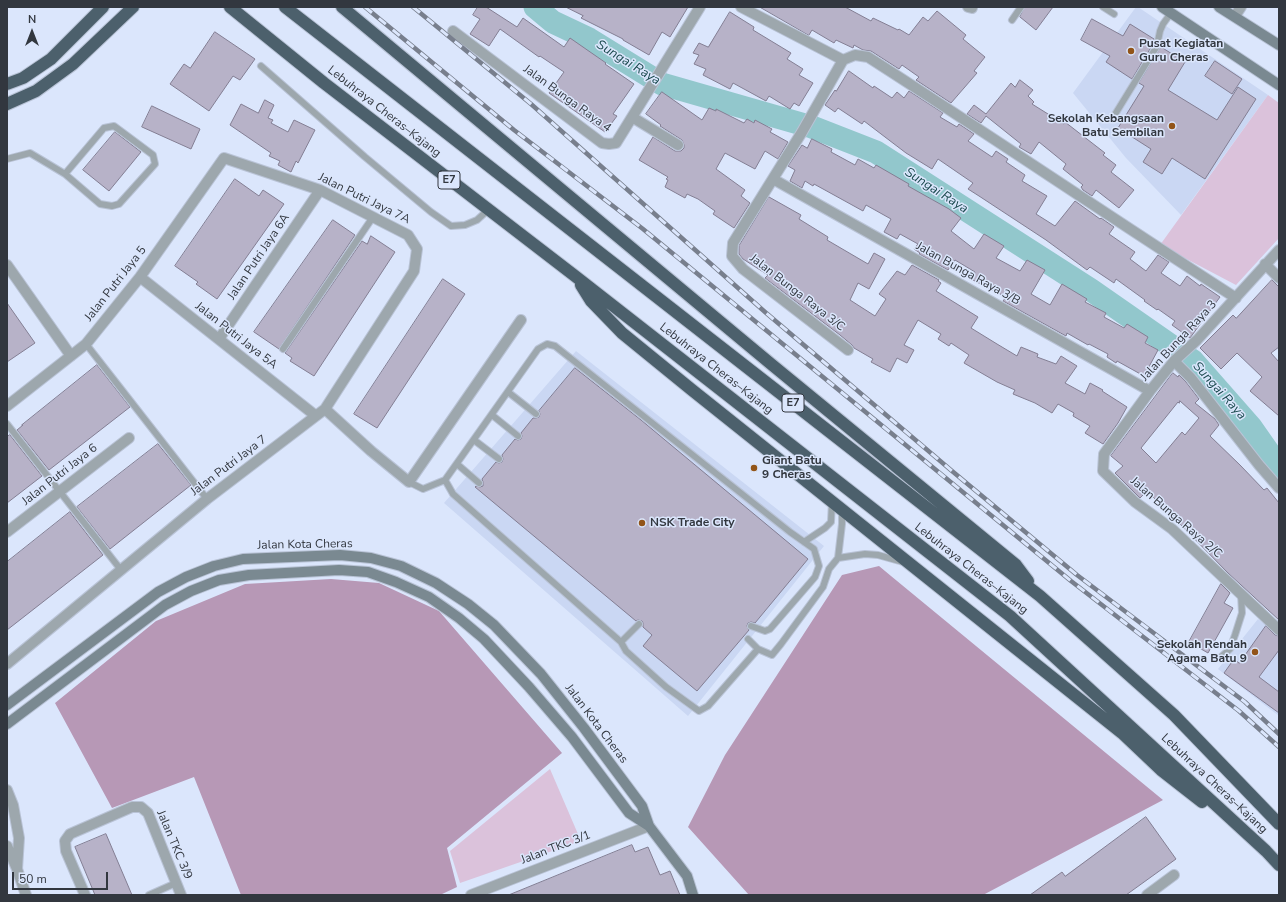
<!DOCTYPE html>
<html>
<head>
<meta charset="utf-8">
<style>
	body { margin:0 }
	#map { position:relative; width:1286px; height:902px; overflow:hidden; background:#dbe6fc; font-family:"Nunito Sans",sans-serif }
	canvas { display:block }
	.frame { position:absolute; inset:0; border:8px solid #32373f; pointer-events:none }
	.north { position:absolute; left:12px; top:12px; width:40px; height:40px; -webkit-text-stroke:3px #dbe6fc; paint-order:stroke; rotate:0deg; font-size:11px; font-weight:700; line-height:16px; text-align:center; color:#32373f }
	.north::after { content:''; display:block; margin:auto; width:14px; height:18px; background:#32373f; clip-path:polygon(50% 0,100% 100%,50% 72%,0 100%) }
	.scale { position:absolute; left:12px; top:872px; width:96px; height:18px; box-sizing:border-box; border:2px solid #32373f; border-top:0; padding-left:5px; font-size:12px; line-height:14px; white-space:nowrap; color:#32373f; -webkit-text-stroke:3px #dbe6fc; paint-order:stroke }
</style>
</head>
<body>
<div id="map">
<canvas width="1286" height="902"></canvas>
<div class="frame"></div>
<div class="north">N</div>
<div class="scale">50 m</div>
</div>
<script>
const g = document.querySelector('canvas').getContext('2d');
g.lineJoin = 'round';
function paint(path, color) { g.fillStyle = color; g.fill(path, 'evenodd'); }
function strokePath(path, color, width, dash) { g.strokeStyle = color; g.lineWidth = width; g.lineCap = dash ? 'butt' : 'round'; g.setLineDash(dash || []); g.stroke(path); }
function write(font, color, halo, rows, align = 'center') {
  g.font = font + ' "Nunito Sans",sans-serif'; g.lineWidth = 3; g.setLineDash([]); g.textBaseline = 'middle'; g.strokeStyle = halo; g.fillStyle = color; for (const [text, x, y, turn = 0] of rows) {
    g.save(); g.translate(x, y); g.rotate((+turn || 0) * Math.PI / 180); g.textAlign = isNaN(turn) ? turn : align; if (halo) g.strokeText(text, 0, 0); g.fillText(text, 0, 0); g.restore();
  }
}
paint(new Path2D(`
	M1136 7H1138L1268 95 1181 215 1126 158 1073 93Z
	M576 351 824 546 688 716 444 503Z
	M1258 619 1279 634V716L1218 669Z`), '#cad7f3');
paint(new Path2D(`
	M1268 95 1279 103V238L1236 285 1160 245Z
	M550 769 581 841 460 883 450 851Z`), '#dbc2db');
paint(new Path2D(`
	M879 566 891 576 1163 800 983 895H749L688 827 725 755 842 575Z
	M331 579 379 583 439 611 562 753 447 848 457 887 440 895H241L194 777 112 808 55 703 156 621 245 584Z`), '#b798b6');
strokePath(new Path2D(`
	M535 7 553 22 589 39 662 84 812 127 876 152 1091 290 1193 361 1251 427 1279 467`), '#92c7cc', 23);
const building = new Path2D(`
	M478 7H486L517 27 523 18 564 47 570 38 606 63 605 64 634 84 613 114 617 116 605 132 549 93 564 72 540 56 539 57 500 29 489 46 470 34 480 19 473 15Z
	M566 7H688L670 37 662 32 649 55 623 40V39L581 18 583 16Z
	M760 7H845L871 21 873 18 898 30 899 29 909 35 923 17 928 21 937 11 966 35 963 39 985 57 974 71 977 73 951 103 916 80 919 77 902 65 899 69 871 51 863 50 854 45 853 48 836 40 834 43 812 30 809 35Z
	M1025 7H1053L1036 30 1020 17Z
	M730 12 754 27 753 30 791 53 787 59 803 69 799 75 813 83 799 106 794 103 790 109 769 96 766 101 733 83 730 89 703 75 706 69 694 64 699 55 693 53 699 43 708 47Z
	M1092 19 1123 36 1130 24 1154 39 1153 44 1132 79 1106 62 1110 56 1081 40Z
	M215 32 255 59 240 80 233 76 209 111 170 84 184 64 190 68Z
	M1161 47 1185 62 1168 90 1217 120 1238 87 1256 99 1205 179 1172 158 1162 174 1143 162 1151 149 1118 128 1144 86 1139 83Z
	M1215 61 1242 79 1232 94 1205 76Z
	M849 71 873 88 874 86 892 98 897 92 904 98 909 91 943 113 940 117 957 127 959 124 974 134 968 141 992 157 996 151 1008 159 1006 162 1025 175 1022 181 1047 196 1036 214 1055 226 1075 201 1100 219 1101 218 1114 227 1109 234 1135 252 1130 259 1146 271 1158 255 1169 262 1161 273 1180 286 1187 276 1200 286 1201 284 1220 297 1190 338 1172 325 1175 321 1158 309 1157 310 1144 301 1145 300 1116 279 1114 283 1090 267 1087 270 1046 240 979 196 968 189 973 183 938 159 932 169 906 153 864 121 862 124 838 108 835 112 825 105 835 90 836 91Z
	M1020 80 1033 90 1028 96 1034 102 1032 104 1064 124 1065 122 1105 153 1103 155 1116 165 1111 172 1134 190 1119 208 1096 190 1092 196 1083 190 1081 187 1083 185 1063 169 1066 164 1039 142 1031 154 1019 147 1021 144 986 116 981 123 967 114 974 105 986 114 1011 83 1015 87Z
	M662 92 702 120 709 108 716 111V109L744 123 747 119 754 123 755 120 772 129 770 132 788 142 778 159 765 151 755 169 725 153 716 169 745 190 741 196 750 203 734 228 713 214 715 211 698 199 687 194 685 198 665 187 668 180 666 179 668 177 639 160 653 137 675 151H681L684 148V145L682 140 660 126 661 125 646 114Z
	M265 100 274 105 268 118 273 120 271 123 288 132 294 120 315 130 298 163 296 161 291 172 278 165 280 161 269 156 271 153 230 125 241 104 258 113Z
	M152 106 200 129 191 149 142 127Z
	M115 132 141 152 109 191 83 170Z
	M812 139 832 149 831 152 855 165 858 159 874 168 876 165 909 184 908 186 949 209 961 218 951 231 974 249 984 234 1004 246 996 258 1020 271 1027 260 1045 270 1031 294 1050 305 1062 284 1087 299 1085 302 1106 313 1104 317 1124 328 1127 324 1148 337 1145 343 1158 350 1144 376 1117 361 1116 363 1107 357 1108 354 1089 344 1088 345 1067 333 1066 336 1003 301 1006 297 971 279 975 272 955 260 948 270 919 254 920 253 914 249 918 244 900 234 897 239 884 232 891 219 866 205 863 211 814 184 813 186 805 181 802 188 790 181 795 170 788 166 802 145 807 148Z
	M235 179 259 196 263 190 284 204 217 299 196 284 198 282 175 266Z
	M769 197 801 215 799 219 828 237 827 240 868 264 874 253 885 259 869 289 858 283 850 300 875 316 886 299 879 294 897 271 905 275 912 265 939 280 938 281 941 283 936 291 978 317 971 328 997 344 1017 356 1021 347 1038 354 1037 357 1056 364 1061 356 1077 366 1065 383 1085 394 1090 383 1103 390 1102 391 1127 407 1118 423 1103 444 1085 433 1090 426 1073 416 1074 413 1058 404 1052 413 1035 403 1013 394 1015 390 997 382 964 363 969 355 951 343 949 346 938 339 941 334 918 320 904 345 914 350 907 363 897 358 890 372 871 362 873 359 854 348 852 345 840 335 765 278 768 275 743 259 739 254V246Z
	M333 220 355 235 279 349 254 332Z
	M371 236 395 252 314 376 290 361 292 358 285 353 362 241 367 244Z
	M443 279 465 294 377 428 354 414Z
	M1272 280 1279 287V347L1271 353 1279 362V416L1250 391 1262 377 1237 353 1221 369 1200 348 1233 315 1236 318Z
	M7 303 35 343 7 362Z
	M97 365 130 407 49 470 17 430 23 425H22Z
	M575 368 641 420 808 559 755 623 751 622 748 623 747 626 749 630 697 691 643 646 652 635 643 627V623L642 621 638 620 636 621 475 487 476 486 480 487 483 486V482L482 479 496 462 499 463 502 462 503 459 502 455 515 439 518 440 521 439 522 436 521 433 533 418H536L539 417 540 414 539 411Z
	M1173 373 1178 377 1179 375 1186 382 1199 399 1195 403 1215 419 1219 425 1210 436 1240 465 1264 490 1267 488 1279 503V620L1228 573 1178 522 1180 521 1154 498 1147 491 1140 498 1115 473 1123 466 1111 456ZM1180 401 1199 418 1185 435 1182 432 1156 463 1141 448 1178 402 1179 403Z
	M10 435 42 476 7 503V437Z
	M158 444 191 485 110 549 77 507Z
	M70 512 103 555 7 630V562Z
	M1221 584 1230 593 1224 603 1233 608 1208 653 1189 642Z
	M1266 626 1275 635 1279 636V650L1259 677 1279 692V713L1224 673 1234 659 1239 663Z
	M1146 817 1176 859 1126 895H1030L1062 872 1065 876Z
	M106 834 132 895H95L75 847Z
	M632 845 635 852 648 847 660 875 670 871 680 895H509Z`);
paint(building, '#b7b2c8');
strokePath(building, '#837e93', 1);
const lane = new Path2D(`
	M1103 7 1114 14
	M1012 20 1021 7
	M261 66 365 157 431 212 451 226 465 225 477 220 488 210
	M1114 116 1157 46 1160 31 1163 24 1171 13
	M7 159 30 153 65 174 100 204 112 206 119 204 155 164 153 155 114 126 104 128 65 174
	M86 344 207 499
	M283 349 373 217
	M508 392 536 414
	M492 415 518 436
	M7 424 121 570
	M474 440 499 459
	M457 464 479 483
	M409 482 423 489 445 480
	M804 542 825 528 831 522 832 502
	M838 558 865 554 878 555 903 562
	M751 626 765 631 770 629 815 577 819 566 814 549 790 532 555 346 547 344 538 349 445 480 453 494 621 642 626 651 666 687 699 711 708 706 758 649
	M748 639 758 649 772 655 781 644 823 587 829 569 838 558 842 524V511
	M621 642 639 624
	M1221 657 1230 649 1235 635 1242 613 1241 594
	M149 895 176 883`);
const street = new Path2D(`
	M741 7 843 60 855 55 868 57C991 136 1113 219 1236 298
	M968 7 972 8
	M1235 16 1241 7
	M453 31 602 143 609 144 616 143 700 7
	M843 60 802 132 733 243 732 256 743 269 848 350
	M632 117 678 145
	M773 179 1150 391
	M1279 250 1197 340 1174 361 1150 391 1104 454 1103 471 1135 502 1172 529 1279 630
	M1265 264 1279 278
	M7 265 71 356
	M140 277 316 416
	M219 339 320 190
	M1174 361 1191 378 1259 465 1279 488
	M7 406 86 344 140 277 224 158 320 190 408 235 417 249 414 271 325 409 207 499 7 664
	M325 409 371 451 409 482 521 320
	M7 532 129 438
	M7 790 13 805 19 838 17 869
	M7 846 17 869 26 895
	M85 895 66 851 65 841 70 834 132 807H141L148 813 181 895
	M471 895 649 826
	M1147 895 1174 875`);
const secondary = new Path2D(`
	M1162 7 1279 85
	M1219 7 1279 45
	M7 705 158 592 186 577 214 566 243 559 340 555 371 558 401 566 436 583 468 604 494 625 541 674 584 728 642 806 649 826 687 876 693 895
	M7 724 165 605 191 591 219 580 249 575 339 570 368 572 396 582 429 597 459 618 484 639 529 687 572 737 629 813 649 826`);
const highway = new Path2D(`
	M230 7 324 83 575 276 1010 616 1266 851 1279 865
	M285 7 1040 596 1174 715 1279 824
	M342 7 771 364 1016 565 1028 581
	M7 84 23 78 51 59 103 7
	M7 104 36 91 73 64 133 7
	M581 285 591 301 622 333 692 390 1122 733 1161 770 1202 802`);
strokePath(lane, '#b9c3d6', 8);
strokePath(street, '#b9c3d6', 12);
strokePath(secondary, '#b9c3d6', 12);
strokePath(highway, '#b9c3d6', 14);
strokePath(lane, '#9da7ad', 6);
strokePath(street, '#9da7ad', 10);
strokePath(secondary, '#7a8991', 10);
strokePath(highway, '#4c606c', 12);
const rail = new Path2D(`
	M365 7 514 130 643 229 1071 581 1239 711 1279 747
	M413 7 531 104 765 312 952 471 1077 575 1245 702 1279 734`);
strokePath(rail, '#787f8d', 4.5);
strokePath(rail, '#dbe6fc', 3, [9]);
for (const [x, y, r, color] of [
	[1131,51,4,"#925418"],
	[1172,126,4,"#925418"],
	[754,468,4,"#925418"],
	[642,523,4,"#925418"],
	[1255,652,4,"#925418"]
]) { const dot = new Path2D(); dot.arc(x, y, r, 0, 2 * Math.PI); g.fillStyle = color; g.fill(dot); strokePath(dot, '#dbe6fc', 1.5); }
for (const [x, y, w] of [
	[449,180,22],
	[793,403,22]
]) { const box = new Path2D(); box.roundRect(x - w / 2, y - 9, w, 18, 3); g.fillStyle = '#dbe6fc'; g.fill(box); strokePath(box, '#32373f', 1); }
write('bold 11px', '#32373f', null, [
	["E7",449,180],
	["E7",793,403]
]);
write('bold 12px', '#32373f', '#dbe6fc', [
	["Pusat Kegiatan",1139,44],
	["Guru Cheras",1139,58],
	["Sekolah Kebangsaan",1164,119,"right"],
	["Batu Sembilan",1164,133,"right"],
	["Giant Batu",762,461],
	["9 Cheras",762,475],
	["NSK Trade City",650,523],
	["Sekolah Rendah",1247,645,"right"],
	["Agama Batu 9",1247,659,"right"]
], 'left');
write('12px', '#32373f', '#dbe6fc', [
	["Jalan Bunga Raya 4",567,99,36],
	["Lebuhraya Cheras–Kajang",384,112,38],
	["Jalan Putri Jaya 7A",364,199,26],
	["Jalan Putri Jaya 6A",259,257,-56],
	["Jalan Bunga Raya 3/B",968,274,29],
	["Jalan Putri Jaya 5",116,284,-52],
	["Jalan Bunga Raya 3/C",797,293,38],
	["Jalan Putri Jaya 5A",236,336,38],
	["Jalan Bunga Raya 3",1179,341,-47],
	["Lebuhraya Cheras–Kajang",716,369,38],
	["Jalan Putri Jaya 7",229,466,-37],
	["Jalan Putri Jaya 6",60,475,-38],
	["Jalan Bunga Raya 2/C",1176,518,41],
	["Jalan Kota Cheras",305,545,-1],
	["Lebuhraya Cheras–Kajang",971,569,38],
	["Jalan Kota Cheras",596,724,53],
	["Lebuhraya Cheras–Kajang",1214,784,43],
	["Jalan TKC 3/9",174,845,67],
	["Jalan TKC 3/1",556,848,-21]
]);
write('italic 13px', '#19494d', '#dbe6fc', [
	["Sungai Raya",628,63,32],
	["Sungai Raya",936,191,33],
	["Sungai Raya",1219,391,48]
]);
</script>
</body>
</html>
